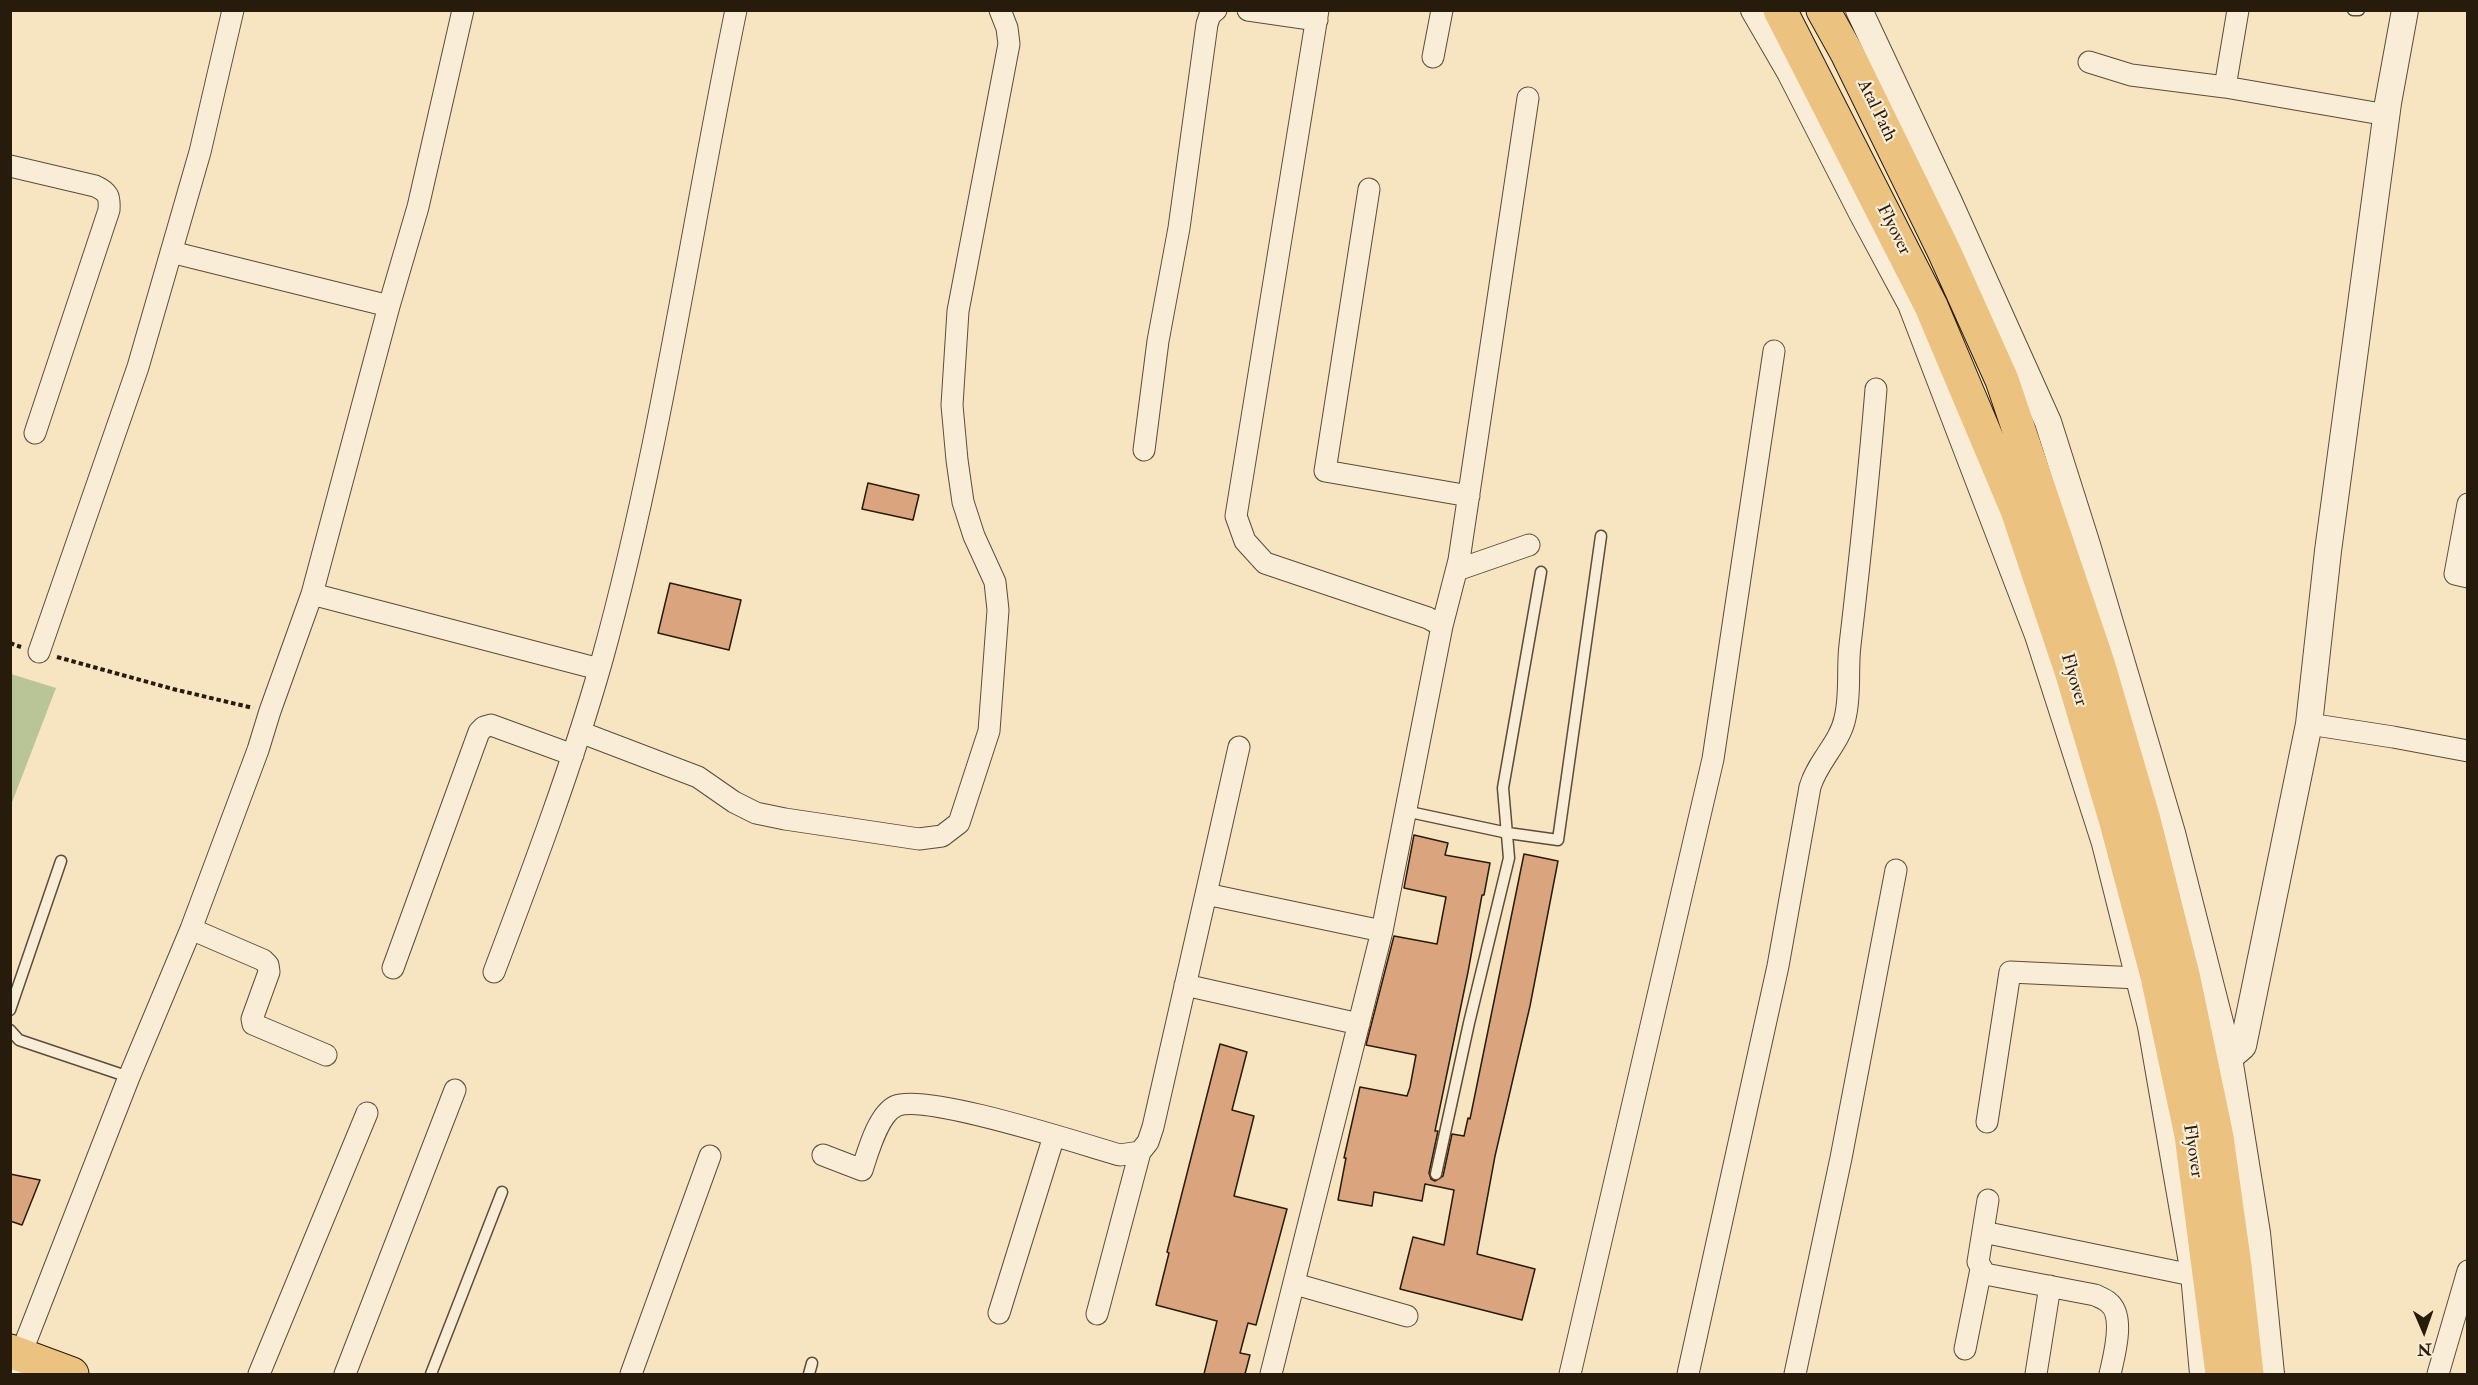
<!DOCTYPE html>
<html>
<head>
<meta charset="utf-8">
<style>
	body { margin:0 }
	#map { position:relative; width:2478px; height:1385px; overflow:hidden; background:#f7e4c1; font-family:"IM FELL Double Pica",serif }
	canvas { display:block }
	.frame { position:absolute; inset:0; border:12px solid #271b0b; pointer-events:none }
	.north { position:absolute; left:2394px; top:1301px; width:60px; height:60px; -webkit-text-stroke:4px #faedd7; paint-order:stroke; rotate:178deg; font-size:16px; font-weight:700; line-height:24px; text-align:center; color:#271b0b }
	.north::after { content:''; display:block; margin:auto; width:21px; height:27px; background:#271b0b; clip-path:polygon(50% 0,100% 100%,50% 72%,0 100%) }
</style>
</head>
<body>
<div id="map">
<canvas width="2478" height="1385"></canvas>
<div class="frame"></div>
<div class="north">N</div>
</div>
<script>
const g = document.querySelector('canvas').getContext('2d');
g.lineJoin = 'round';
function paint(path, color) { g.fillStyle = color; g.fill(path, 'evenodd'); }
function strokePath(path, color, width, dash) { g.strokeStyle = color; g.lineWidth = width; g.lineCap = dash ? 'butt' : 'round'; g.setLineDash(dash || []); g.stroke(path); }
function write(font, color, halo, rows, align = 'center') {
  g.font = font + ' "IM FELL Double Pica",serif'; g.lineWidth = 4.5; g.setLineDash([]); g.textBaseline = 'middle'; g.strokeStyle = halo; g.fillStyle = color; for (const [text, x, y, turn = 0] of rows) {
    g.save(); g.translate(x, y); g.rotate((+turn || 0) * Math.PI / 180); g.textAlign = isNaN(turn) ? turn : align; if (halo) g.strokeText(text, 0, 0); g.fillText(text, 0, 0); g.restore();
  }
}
paint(new Path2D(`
	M11 674 56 688 11 805 10 674Z`), '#b9c596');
const building = new Path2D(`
	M868 483 919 495 913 520 862 509Z
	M670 583 741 600 729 650 658 633Z
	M1414 835 1448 843 1445 855 1490 863 1484 895H1482L1468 972 1435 1131H1438L1429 1173 1431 1179 1435 1181 1443 1176 1452 1134 1464 1136 1468 1118 1470 1119 1524 854 1558 861 1530 1006 1495 1156 1477 1254 1535 1269 1522 1320 1400 1289 1413 1237 1444 1245 1454 1190 1425 1184 1422 1201 1374 1192 1372 1206 1338 1200 1346 1158H1344L1360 1087 1407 1096 1410 1087 1416 1055 1366 1045 1394 936 1437 944 1446 897 1404 888Z
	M1220 1044 1247 1052 1232 1110 1254 1116 1234 1196 1287 1209 1256 1325 1248 1323 1240 1353 1250 1355 1245 1374H1204L1217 1321 1156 1305 1169 1253 1167 1252Z
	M10 1174 40 1180 22 1225 10 1221Z`);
paint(building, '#daa57e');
strokePath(building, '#271b0b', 1.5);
const service = new Path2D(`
	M2353 10H2359
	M1405 811 1508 833 1558 840 1601 536
	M10 1010 61 861
	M10 1030 19 1040 129 1077
	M1436 1174 1469 1023 1509 858 1503 788 1541 572
	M431 1374 502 1192
	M809 1374 812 1363`);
const minor = new Path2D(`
	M1248 10 1317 20
	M1318 10 1236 516 1245 541 1265 563 1428 618 1442 626
	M1433 57 1442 10
	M2089 62 2131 75 2225 87 2387 115
	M2225 87 2238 10
	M10 166 95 186C108 192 110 196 109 210L35 433
	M1369 189 1325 471 1469 496
	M171 252 389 306
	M1144 450 1158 341 1179 228 1207 24 1210 15 1216 10
	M2468 504 2455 574 2468 577
	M1457 570 1529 545
	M312 594 599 669
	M39 652 138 367 200 152 233 10
	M2309 724 2393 737 2468 751
	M580 732 698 777 734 802 756 813 785 819 919 839 942 836 959 823 989 731 998 610 995 582 974 536 963 502 957 460 952 405 958 311 1009 44 1007 28 1000 10
	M1206 894 1239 747
	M191 929 263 960 268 965 269 972 252 1019 253 1024 326 1055
	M393 968 479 732 484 727 491 725 573 755
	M494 972C533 869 572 766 602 660 661 447 691 227 736 10
	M1185 985 1359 1024
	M1987 1122 2010 972 2138 978
	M823 1155 862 1170C868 1152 878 1114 896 1106 926 1093 1081 1144 1120 1155L1140 1152 1148 1142 1153 1127 1206 894 1382 931
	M1988 1200 1978 1262 1985 1274 2095 1295C2099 1297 2105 1299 2108 1302 2126 1315 2114 1356 2110 1374
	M1983 1232 2187 1274
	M1295 1284 1407 1316
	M999 1313 1054 1136
	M1097 1314 1140 1152
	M1965 1349 1981 1269
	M13 1374 129 1077 191 929 258 750 270 711 312 594 389 306 418 207 463 10
	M259 1374 367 1113
	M345 1374 455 1090
	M631 1374 710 1156
	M1271 1374 1382 931 1442 626 1459 560 1528 98
	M1570 1374 1713 759 1774 351
	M1688 1374 1778 966 1810 787C1817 762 1840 743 1845 718 1851 694 1847 669 1850 645 1860 559 1869 474 1876 389
	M1795 1374 1841 1158 1896 870
	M2036 1374 2050 1286
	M2438 1374 2468 1271`);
const tertiary = new Path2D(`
	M1754 10 1790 72 1862 213 1911 304 2038 635 2105 843 2151 1026 2194 1274 2203 1374
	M1859 10 1949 202 2048 422 2087 545 2172 833 2229 1058 2257 1233 2271 1374
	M2229 1058 2243 1046 2309 724 2328 551 2388 103 2405 10`);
const primary = new Path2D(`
	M1780 10 1931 306 2017 510 2072 674 2116 822 2157 976 2191 1135 2222 1374
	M1823 10 1847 53 1944 251 2002 380 2098 663 2144 820 2184 979 2217 1137 2235 1266 2247 1374
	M10 1351 72 1374`);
strokePath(service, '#5b4d38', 13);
strokePath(minor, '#5b4d38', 23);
strokePath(tertiary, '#5b4d38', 28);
strokePath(primary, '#271b0b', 35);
strokePath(new Path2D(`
	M10 643 21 647
	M57 657 173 689 253 708`), '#271b0b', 4, [4.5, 3]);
strokePath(service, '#faedd7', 10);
strokePath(minor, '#faedd7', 21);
strokePath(tertiary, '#faedd7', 26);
strokePath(primary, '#ecc280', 33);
write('18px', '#271b0b', '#faedd7', [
	["Atal Path",1876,111,64],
	["Flyover",1893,230,63],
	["Flyover",2073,680,73],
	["Flyover",2192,1151,81]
]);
</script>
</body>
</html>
